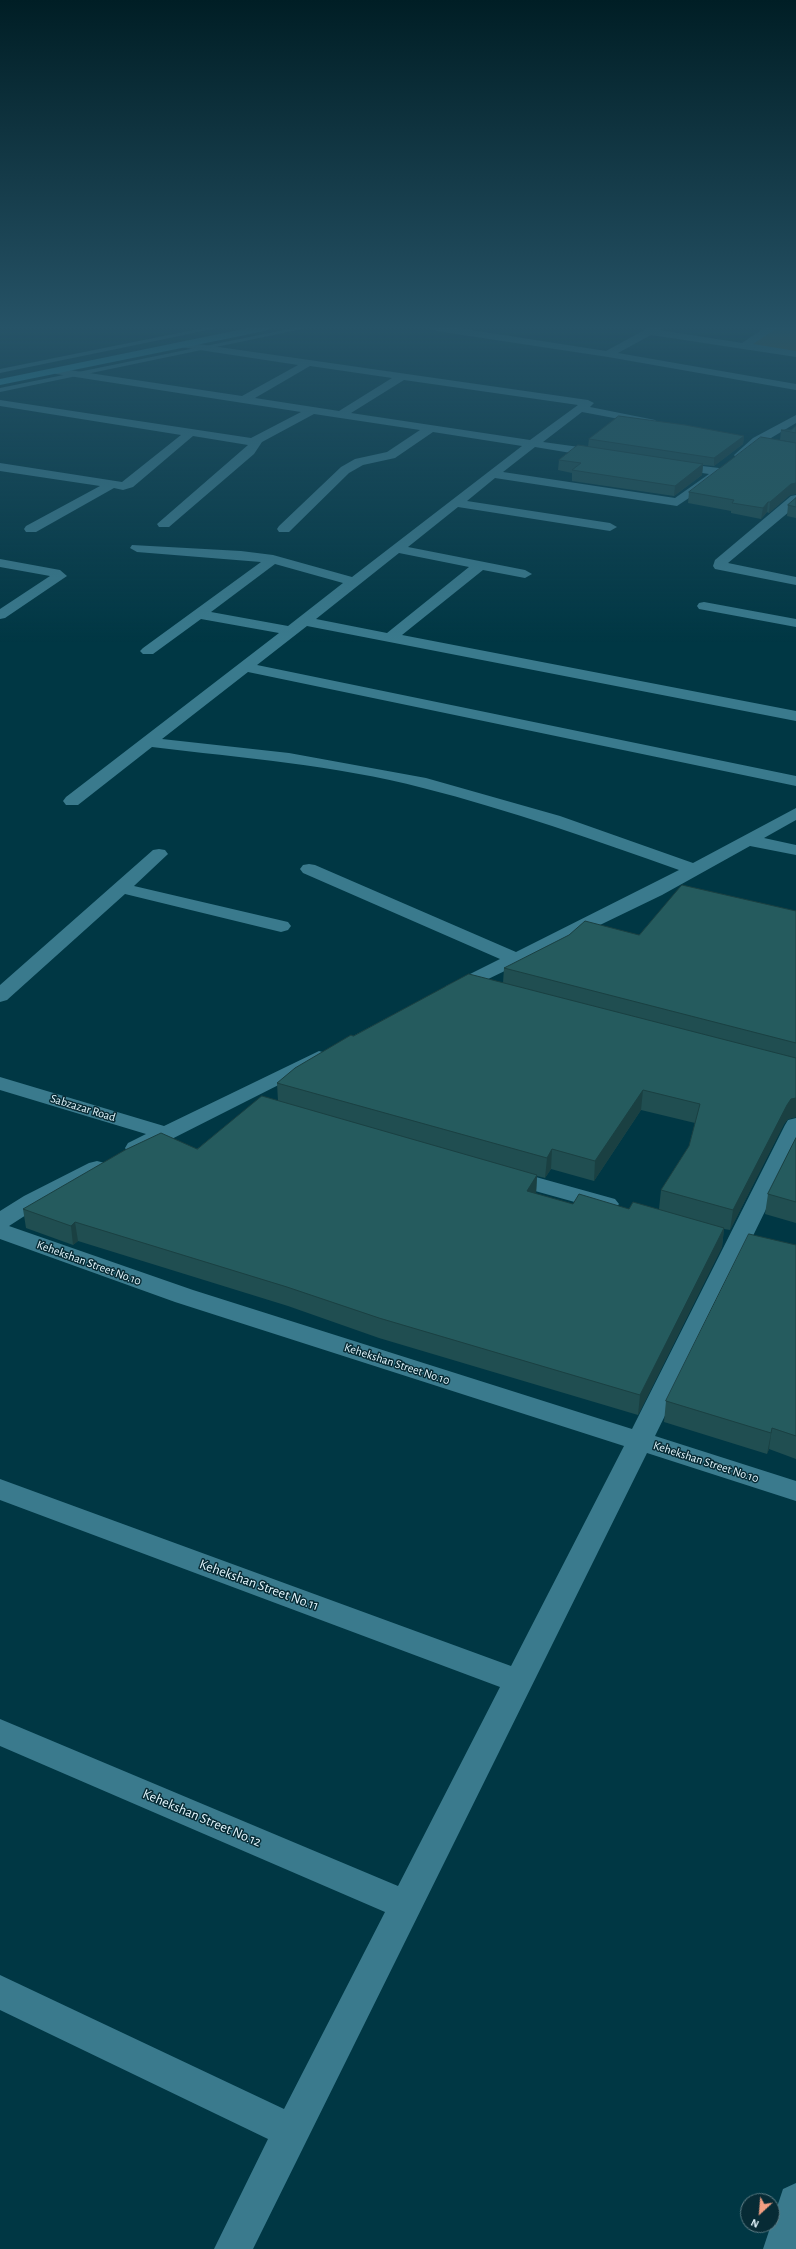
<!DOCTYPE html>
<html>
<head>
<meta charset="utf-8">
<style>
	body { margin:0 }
	#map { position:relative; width:796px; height:2249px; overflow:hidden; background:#003744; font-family:"Alegreya Sans",sans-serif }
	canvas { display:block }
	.north { position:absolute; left:740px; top:2193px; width:40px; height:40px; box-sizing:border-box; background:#072b35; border:1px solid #5f7d85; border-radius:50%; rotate:206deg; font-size:11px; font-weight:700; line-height:16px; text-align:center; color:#e4f7fe }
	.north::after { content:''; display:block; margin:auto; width:14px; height:18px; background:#f39f82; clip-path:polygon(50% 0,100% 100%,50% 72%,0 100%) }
</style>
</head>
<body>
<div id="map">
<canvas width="796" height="2249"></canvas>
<div class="north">N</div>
</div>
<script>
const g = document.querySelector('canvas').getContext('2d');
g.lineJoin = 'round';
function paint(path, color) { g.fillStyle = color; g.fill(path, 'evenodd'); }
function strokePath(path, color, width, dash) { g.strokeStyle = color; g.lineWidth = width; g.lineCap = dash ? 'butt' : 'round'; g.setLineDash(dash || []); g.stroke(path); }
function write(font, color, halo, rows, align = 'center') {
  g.font = font + ' "Alegreya Sans",sans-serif'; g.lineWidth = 3; g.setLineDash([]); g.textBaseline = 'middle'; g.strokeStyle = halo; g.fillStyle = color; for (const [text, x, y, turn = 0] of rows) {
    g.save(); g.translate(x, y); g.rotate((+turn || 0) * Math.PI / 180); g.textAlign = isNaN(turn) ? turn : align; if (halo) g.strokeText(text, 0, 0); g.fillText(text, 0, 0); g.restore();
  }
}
paint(new Path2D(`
	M772 328H796V354L745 345Z`), '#635b2e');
paint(new Path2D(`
	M203 328H218L0 373V369Z
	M293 328H307L0 392V388Z`), '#3a7a8d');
paint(new Path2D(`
	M431 328H459L606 351 648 328H661L660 330 742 343 764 328H777L753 344 796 351V357L651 335 618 353 796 384V390L608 357 436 331Z
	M184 342 588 400 594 403 590 407 655 420 657 422 655 424 651 425 582 412 543 442 601 450 605 451 607 454 605 457 601 458 535 447 503 472 675 498 709 474 669 468 667 465 669 462 719 468 723 469 725 472 723 475H717L716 480 677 506 495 478 467 501 610 523 617 527 610 531 458 507 408 547 525 570 532 574 525 578 483 570 402 635 796 711V721L307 626 257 665 796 776V786L248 672 162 739 289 753 426 778 560 816 693 863 796 808V820L764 838 796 845V855L750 846 662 895 453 996 446 994 443 990 446 986 500 959 303 873 300 869 303 865 309 864 315 865 516 952 679 870C595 840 510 810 423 788 335 765 242 758 152 747L78 805H66L63 801 66 797 279 633 201 619 153 654H143L140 651 143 648 261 562 137 552 130 548 132 545 241 551 273 555 352 577 522 446 433 432 395 458 363 465 349 473 289 532H279L277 529 279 526 341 467 355 459 387 452 420 430 314 414 262 442 254 454 169 527H159L157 524 248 445 193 436 133 487 123 490 114 488 36 532H26L24 529 26 526 100 486 0 471V463L122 482 181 435 0 406V400L251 438 301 412 56 374 51 371 56 368 242 396 298 365 180 347 179 345ZM310 366 392 378 339 411 255 398ZM404 380 578 405 530 440 351 413ZM399 553 469 567 387 633 316 619ZM275 564 343 583 288 626 211 612Z
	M796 415V423L761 444 744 458H736L734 455 753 438Z
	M796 495V506L728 563 796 577V585L715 569 713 566 715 560 791 496Z
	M0 559 60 570 67 576 5 618 0 619V609L50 576 0 567Z
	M704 602 796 619V627L699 609 697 606 699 603Z
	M159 849 165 850 168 854 134 886 288 922 291 926 288 930 281 932 125 894 7 1000 0 1002V985L153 850Z
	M319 1051 326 1053 330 1057 326 1061 144 1153 136 1155 128 1153 125 1148 128 1143 146 1134 0 1090V1077L164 1126Z
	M796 1118V1148L655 1436 796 1481V1501L647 1453 253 2249H214L268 2139 0 2010V1975L284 2109 385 1912 0 1746V1719L398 1886 500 1687 0 1500V1479L511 1666 624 1446 175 1302 0 1239V1211L24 1196 89 1163 97 1161 105 1163 108 1168 105 1173 40 1206 9 1226 193 1290 632 1429 785 1125 788 1120Z
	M507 1169 615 1199 619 1204 615 1209 607 1211 499 1181 496 1176 499 1171Z
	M796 2183V2249H763L783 2189Z`), '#3a7a8d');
paint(new Path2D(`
	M248 328H270L265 331 0 385V379Z`), '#3096b0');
paint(new Path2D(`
	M796 426V496V494L790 495 769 513 767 512 761 519 731 513V511L688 503 689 492 792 442 780 440 781 430H791Z
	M744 436 743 444 714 466 703 465 702 475 674 496 572 481V473L558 470 559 460 588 447 589 439Z
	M796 498V518L787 516 788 505Z
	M796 911V1117L788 1119 784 1124 730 1230 724 1229 722 1247 638 1415 379 1338 288 1306 78 1241 73 1245 26 1228 23 1209 197 1149 278 1101 277 1083 353 1036 503 983 504 968 639 935ZM641 1110 695 1123 689 1146 661 1190 659 1209H629L573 1204 536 1194 537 1176 545 1178 551 1169 594 1181Z
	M796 1138V1223L765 1214 768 1194Z
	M796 1245V1459L769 1449 767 1454 664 1422 666 1401Z`), '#204e51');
paint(new Path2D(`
	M744 436 743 444 714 466V458Z
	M703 464 702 475 674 496 675 486Z
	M796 483V494L790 495 769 513 770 502 791 484Z
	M768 502 767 512 761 519 763 508Z
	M643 1090 641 1110 594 1181 595 1161Z
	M796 1098V1117L788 1119 784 1124 730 1230 733 1210 787 1105 791 1099Z
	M552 1149 551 1169 545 1178 547 1158Z
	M537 1175 536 1194 526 1210 527 1191Z
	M75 1222 78 1241 73 1245 71 1226Z
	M724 1228 722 1247 638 1415 640 1395Z
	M772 1428 769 1449 767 1454 771 1433Z`), '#1a4042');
const building = new Path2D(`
	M619 416 685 425 744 436 714 458 589 439Z
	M796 426V433L781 430H791Z
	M761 437 796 443V483L791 484 770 502H768L763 508 732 503 734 500 689 492Z
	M578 445 703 464 675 486 572 470 581 463 559 460Z
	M796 498V507L788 505Z
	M682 885 796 911V1043L504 968 569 935 585 921 639 935Z
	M469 974 796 1058V1098L791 1099 787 1105 733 1210 661 1190 689 1146 700 1104 643 1090 595 1161 552 1149 547 1158 277 1083 295 1068 351 1035 353 1036Z
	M262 1096 537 1175 527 1191 573 1204 579 1194 629 1209 633 1202 724 1228 640 1395 379 1318 287 1287 75 1222 71 1226 23 1209 125 1150 161 1133 197 1149Z
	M796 1138V1202L768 1194Z
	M749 1234 796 1245V1436L772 1428 771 1433 666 1401Z`);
paint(building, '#255b5e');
strokePath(building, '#1a4042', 1);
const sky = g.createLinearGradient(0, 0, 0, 643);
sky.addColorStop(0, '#001e25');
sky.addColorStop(0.51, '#265367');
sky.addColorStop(1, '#26536700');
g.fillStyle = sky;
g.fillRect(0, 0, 796, 643);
write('12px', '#e4f7fe', '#072b35', [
	["Sabzazar Road",83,1108,17],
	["Kehekshan Street No.10",89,1263,20],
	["Kehekshan Street No.10",397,1364,18],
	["Kehekshan Street No.10",706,1462,18]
]);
write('14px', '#e4f7fe', '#072b35', [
	["Kehekshan Street No.11",259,1585,20],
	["Kehekshan Street No.12",202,1818,23]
]);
</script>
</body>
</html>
